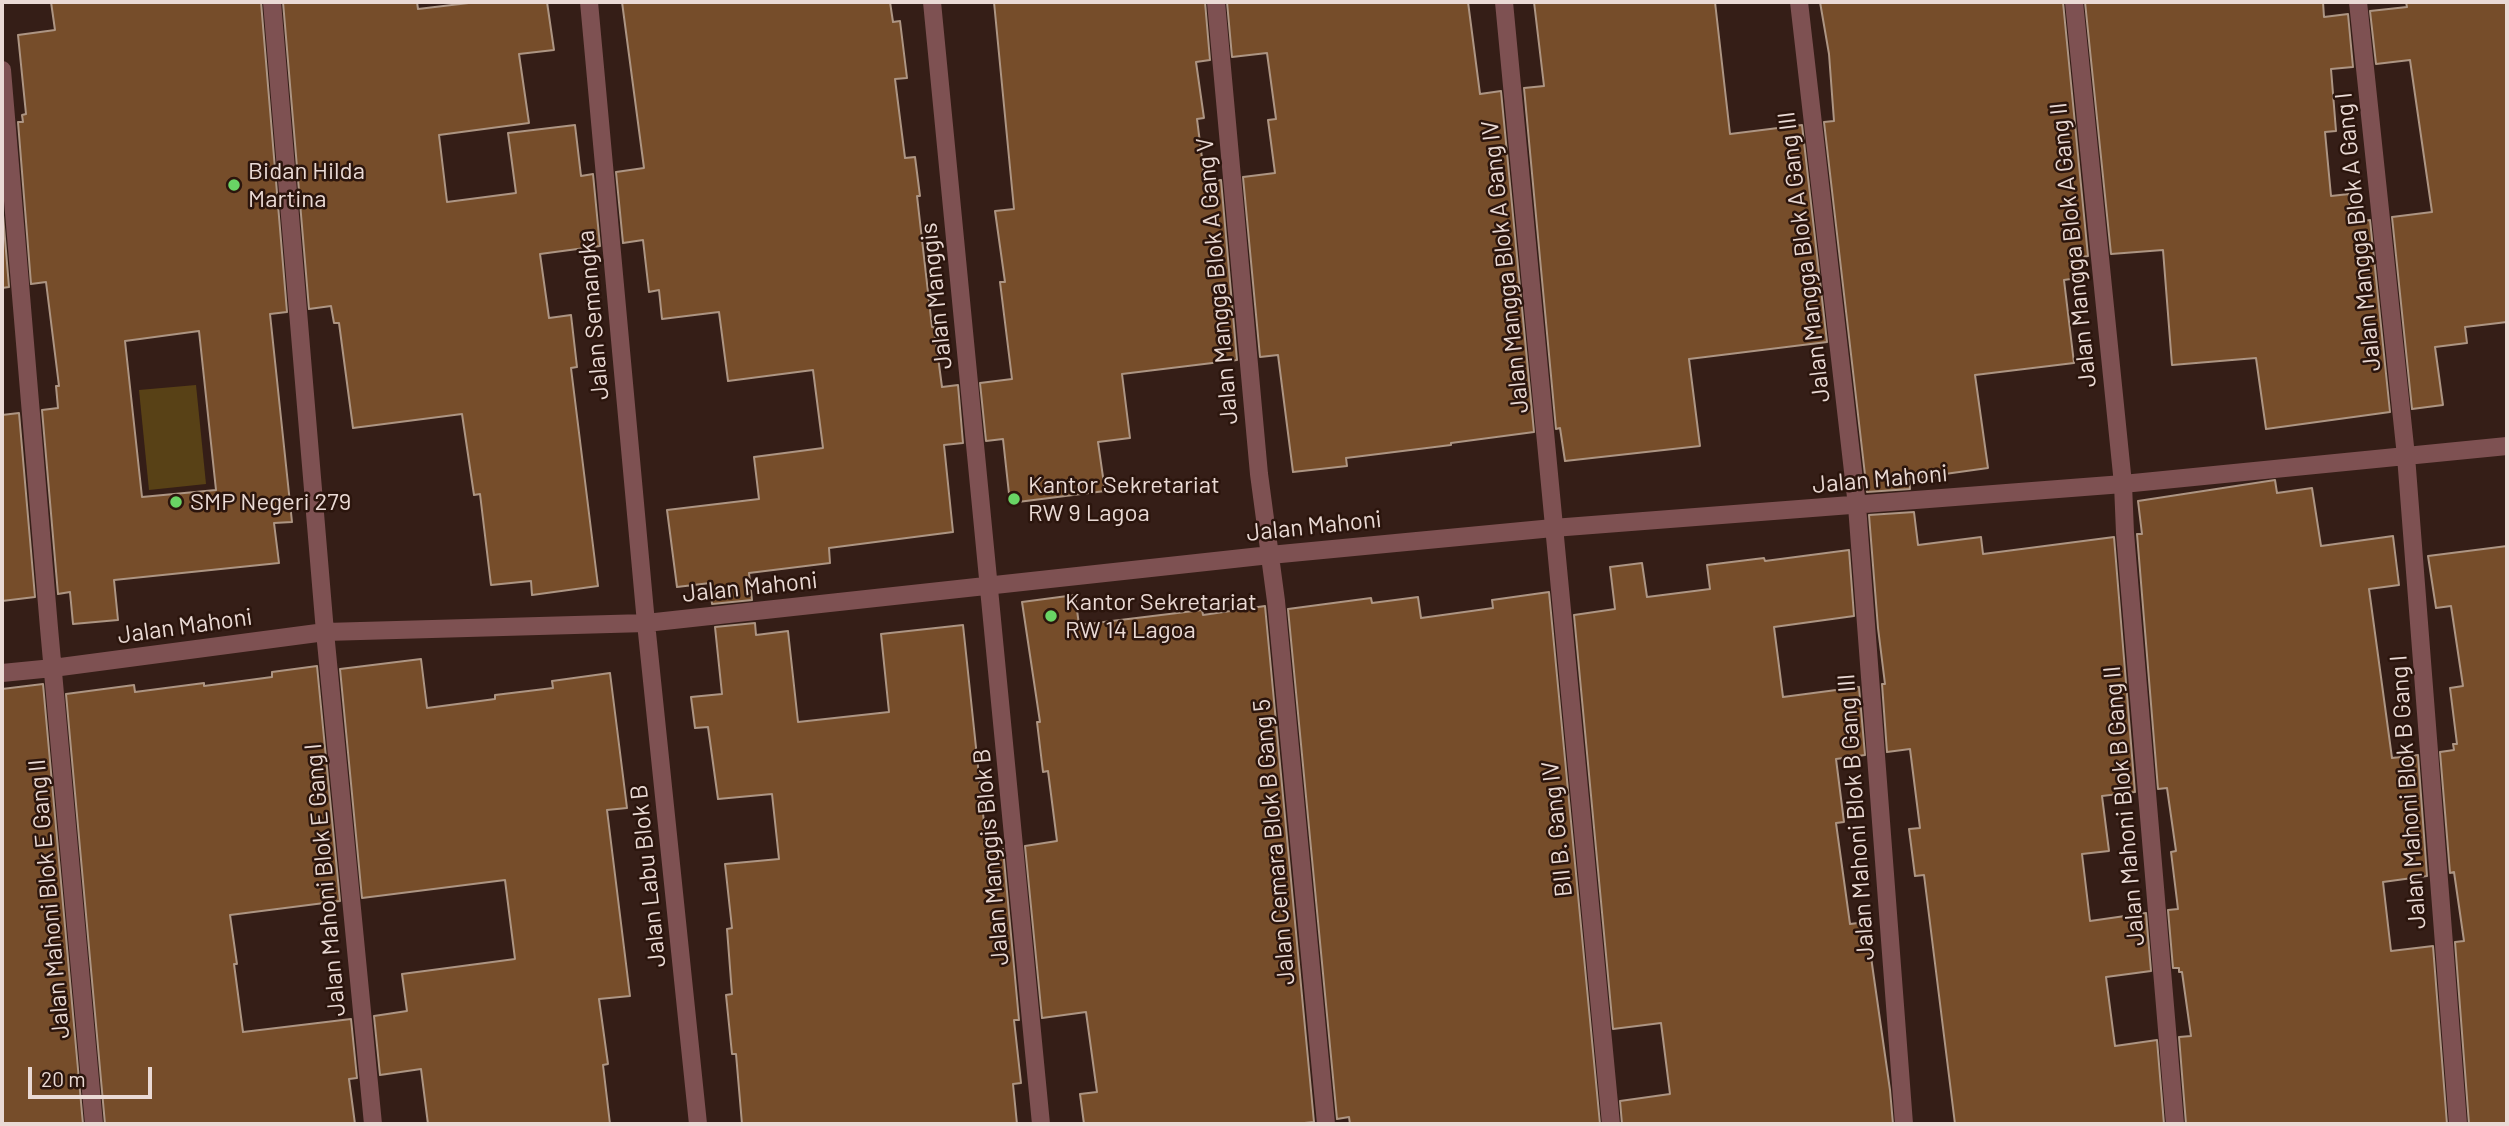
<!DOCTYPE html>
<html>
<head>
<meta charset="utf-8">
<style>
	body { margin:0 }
	#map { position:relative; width:2509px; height:1126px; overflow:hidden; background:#351e17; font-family:Barlow,sans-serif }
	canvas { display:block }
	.frame { position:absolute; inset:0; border:4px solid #eadad5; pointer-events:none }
	.scale { position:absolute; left:28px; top:1067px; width:124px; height:32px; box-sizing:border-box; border:4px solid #eadad5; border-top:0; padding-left:9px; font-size:21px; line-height:24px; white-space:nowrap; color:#eadad5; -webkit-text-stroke:5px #2b150d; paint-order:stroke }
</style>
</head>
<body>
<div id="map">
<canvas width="2509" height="1126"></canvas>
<div class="frame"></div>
<div class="scale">20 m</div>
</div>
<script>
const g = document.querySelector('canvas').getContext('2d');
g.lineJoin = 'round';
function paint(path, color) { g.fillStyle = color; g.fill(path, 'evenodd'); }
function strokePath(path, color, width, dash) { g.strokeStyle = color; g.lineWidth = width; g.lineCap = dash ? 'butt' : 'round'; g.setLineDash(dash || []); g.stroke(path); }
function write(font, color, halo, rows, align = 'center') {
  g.font = font + ' Barlow,sans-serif'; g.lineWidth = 5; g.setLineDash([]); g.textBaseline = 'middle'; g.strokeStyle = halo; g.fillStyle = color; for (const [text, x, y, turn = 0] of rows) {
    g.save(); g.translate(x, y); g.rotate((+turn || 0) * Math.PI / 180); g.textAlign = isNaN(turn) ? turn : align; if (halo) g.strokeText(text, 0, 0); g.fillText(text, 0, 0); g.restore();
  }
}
paint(new Path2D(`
	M196 385 206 484 149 490 139 390Z`), '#584116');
const building = new Path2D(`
	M51 2H261L287 312 270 314 292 522 274 523 279 563 114 580 118 620 73 624 70 592 58 594 42 410 58 408 56 386H59L46 282 31 284 18 122H23L22 115 26 114 18 35 55 30ZM199 331 216 490 142 497 125 341Z
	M283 2H417L418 9 477 2H547L554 50 519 54 529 123 439 135 447 202 516 193 508 133 575 125 581 176 593 174 600 246 540 254 549 318 571 315 577 367 571 368 598 586 532 595 531 581 491 585 480 494 474 495 462 414 353 428 339 323H334L331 306 309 309Z
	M622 2H890L893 22 900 21 907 78 895 79 905 158 915 157 920 196H917L932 327H934L942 387 958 385 963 443 944 445 953 532 829 548 830 563 749 573 752 600 712 604 710 583 677 587 667 510 759 499 754 457 823 448 813 370 728 381 719 312 662 319 659 290 649 292 643 240 623 243 616 172 644 168Z
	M994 2H1205L1210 60 1196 62 1204 118 1197 119 1205 182 1221 180 1237 360 1122 374 1130 438 1098 442 1105 491 1010 503 1003 439 986 441 980 383 1012 379 1000 282H1005L995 211 1014 209Z
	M1227 2H1468L1480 94 1501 91 1534 432 1451 443V445L1346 458 1347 466 1293 472 1278 355 1260 357 1243 177 1275 173 1268 120 1276 119 1267 53 1232 57Z
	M1534 2H1715L1730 134 1802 125 1827 342 1689 359 1700 446 1565 461 1560 428 1556 429 1524 88 1544 86Z
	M1820 2H2063L2088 256 2081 257 2084 277 2064 280 2074 363 1975 375 1988 468 1909 479 1910 489 1867 492 1824 122 1834 121 1829 54Z
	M2085 2H2323L2324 17 2348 14 2353 67 2331 69 2336 131 2325 132 2331 196 2349 194 2351 223 2370 220 2390 412 2266 429 2256 358 2172 365 2163 250 2111 254Z
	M2406 2H2507V322L2465 327 2467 343 2435 347 2443 405 2412 409 2392 217 2432 212 2410 60 2376 64 2370 11 2407 7Z
	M2 203 9 287 2 288Z
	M19 413 35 597 2 601V415Z
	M2275 480 2277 493 2312 488 2321 546 2393 536 2399 585 2369 589 2392 758 2418 755 2427 876 2383 882 2391 951 2433 946 2447 1124H2186L2179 1037 2191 1036 2182 972H2179V968H2173L2168 910 2178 909 2171 852 2176 851 2167 788 2158 789 2137 534H2142L2138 501Z
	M1914 512 1918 545 1981 537 1983 554 2114 537 2135 792 2102 796 2109 851 2082 854 2090 921 2146 913 2151 971 2106 977 2115 1046 2157 1040 2164 1124H1955L1924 875 1915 876 1909 829 1920 828 1910 749 1887 752 1882 684H1885L1878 628 1869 515Z
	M2507 546V1124H2469L2455 942 2464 941 2454 872 2450 873 2440 752 2454 750 2453 744H2457L2450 688 2463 686 2451 606 2436 608 2428 556Z
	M1849 550 1854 616 1774 627 1783 697 1859 687 1865 755 1836 759 1844 822 1836 823 1850 924 1866 922 1890 1090 1893 1124H1622L1620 1101 1670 1094 1661 1023 1613 1029 1574 615 1615 609 1610 567 1642 563 1647 597 1710 589 1707 565 1764 558 1765 561Z
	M1549 592 1600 1124H1350L1349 1117 1337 1119 1288 609 1371 598 1372 603 1418 597 1421 618 1493 608 1492 600Z
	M1075 595 1079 625 1202 610 1203 615 1265 606 1314 1122 1295 1124H1084L1080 1094 1097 1092 1086 1012 1042 1018 1025 846 1057 841 1048 771 1043 772 1037 722H1040L1022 602Z
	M755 623 756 635 788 631 798 722 889 712 881 634 963 625 987 851 1003 849 1019 1020H1014L1021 1083 1013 1084 1017 1124H742L736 1054H732L726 995 732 994 727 929 732 928 725 864 779 859 772 794 718 799 708 727 695 728 691 697 722 694 715 627Z
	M421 659 427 708 495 699V695L553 688 552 681 610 673 627 808 607 810 630 996 599 999 608 1064 603 1065 610 1124H428L421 1069 380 1075 374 1016 407 1011 402 974 515 959 505 880 362 898 340 669Z
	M317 666 340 901 230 915 237 964H234L243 1032 351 1019 357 1078 349 1079 355 1124H105L66 694 134 685 135 692 204 683V686L272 677V672Z
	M43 684 83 1124H2V689Z`);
paint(building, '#764d2a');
strokePath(building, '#ad9583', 2);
strokePath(new Path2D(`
	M272 2 325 632 373 1124
	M589 2 646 623 698 1124
	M932 2 1041 1124
	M1216 2 1259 474 1276 601 1326 1124
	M1504 2 1611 1124
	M1799 2 1857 506 1904 1124
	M2074 2 2123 484 2125 533 2175 1124
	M2358 2 2406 456 2458 1124
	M2 70 49 628 94 1124
	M2 673 53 668 325 632 646 623 1270 555 1553 528 2123 484 2507 446`), '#7e5152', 18);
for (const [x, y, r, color] of [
	[234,185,7,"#69d464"],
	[1014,499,7,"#69d464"],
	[176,502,7,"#69d464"],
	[1051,616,7,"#69d464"]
]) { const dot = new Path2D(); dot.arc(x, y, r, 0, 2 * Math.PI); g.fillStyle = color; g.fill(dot); strokePath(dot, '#2b150d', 2.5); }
write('24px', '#eadad5', '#2b150d', [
	["Bidan Hilda",248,171],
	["Martina",248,199],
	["Kantor Sekretariat",1028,485],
	["RW 9 Lagoa",1028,513],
	["SMP Negeri 279",190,502],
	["Kantor Sekretariat",1065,602],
	["RW 14 Lagoa",1065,630]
], 'left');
write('24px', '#eadad5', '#2b150d', [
	["Jalan Mangga Blok A Gang I",2358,232,-96],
	["Jalan Mangga Blok A Gang II",2073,245,-96],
	["Jalan Mangga Blok A Gang III",1804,257,-97],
	["Jalan Mangga Blok A Gang IV",1505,267,-96],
	["Jalan Mangga Blok A Gang V",1217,281,-95],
	["Jalan Manggis",936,296,-96],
	["Jalan Semangka",593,315,-95],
	["Jalan Mahoni",1880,479,-5],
	["Jalan Mahoni",1314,526,-6],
	["Jalan Mahoni",750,587,-6],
	["Jalan Mahoni",185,626,-8],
	["Jalan Mahoni Blok B Gang I",2408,792,-94],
	["Jalan Mahoni Blok B Gang II",2124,806,-95],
	["Jalan Mahoni Blok B Gang III",1856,817,-94],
	["BII B. Gang IV",1557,829,-96],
	["Jalan Cemara Blok B Gang 5",1274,842,-95],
	["Jalan Manggis Blok B",991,857,-95],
	["Jalan Labu Blok B",648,876,-96],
	["Jalan Mahoni Blok E Gang I",325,880,-95],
	["Jalan Mahoni Blok E Gang II",49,899,-95]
]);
</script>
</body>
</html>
